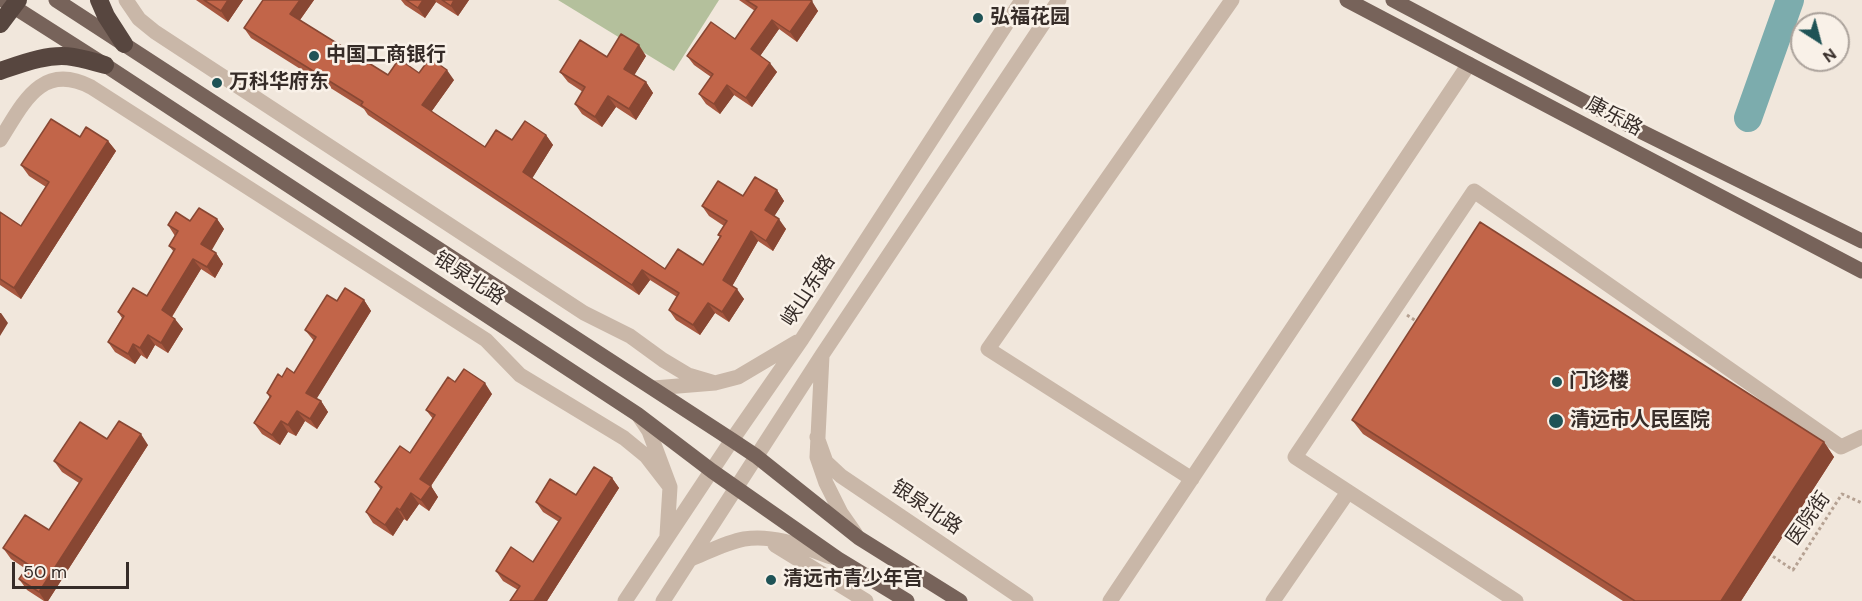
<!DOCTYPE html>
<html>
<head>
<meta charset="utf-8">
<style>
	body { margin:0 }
	#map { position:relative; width:1862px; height:601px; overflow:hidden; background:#f1e7dc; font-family:"DM Sans",sans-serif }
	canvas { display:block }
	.north { position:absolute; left:1790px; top:12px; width:60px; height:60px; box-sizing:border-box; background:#f9f1e8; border:2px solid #aba29b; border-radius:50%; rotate:144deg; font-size:16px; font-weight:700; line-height:24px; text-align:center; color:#362c28 }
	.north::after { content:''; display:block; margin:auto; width:21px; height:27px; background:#1f5356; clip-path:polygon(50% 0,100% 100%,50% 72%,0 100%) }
	.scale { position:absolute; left:12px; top:562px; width:117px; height:27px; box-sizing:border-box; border:3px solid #362c28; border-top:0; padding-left:8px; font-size:18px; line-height:21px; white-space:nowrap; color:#362c28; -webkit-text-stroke:4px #f9f1e8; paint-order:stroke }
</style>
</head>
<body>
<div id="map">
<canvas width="1862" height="601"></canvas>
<div class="north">N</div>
<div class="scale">50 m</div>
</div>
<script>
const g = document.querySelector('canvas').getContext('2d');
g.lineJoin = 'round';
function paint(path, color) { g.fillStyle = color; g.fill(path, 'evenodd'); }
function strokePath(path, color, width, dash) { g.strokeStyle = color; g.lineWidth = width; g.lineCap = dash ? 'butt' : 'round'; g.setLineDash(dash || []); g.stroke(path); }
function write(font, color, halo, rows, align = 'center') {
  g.font = font + ' "DM Sans","Noto Sans SC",sans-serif'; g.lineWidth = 5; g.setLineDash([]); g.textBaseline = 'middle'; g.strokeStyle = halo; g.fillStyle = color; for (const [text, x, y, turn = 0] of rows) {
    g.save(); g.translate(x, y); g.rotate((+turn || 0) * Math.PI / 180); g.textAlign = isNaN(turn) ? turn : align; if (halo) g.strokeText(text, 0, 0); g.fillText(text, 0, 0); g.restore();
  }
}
paint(new Path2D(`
	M558 0H719L674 71Z`), '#b4c09c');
strokePath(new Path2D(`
	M1748 118 1790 0`), '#7cacad', 28);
strokePath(new Path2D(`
	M1407 315 1419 323
	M1768 553 1793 570 1842 494 1862 503`), '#b5a192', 3, [3, 3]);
strokePath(new Path2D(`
	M126 0 139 19 155 32 584 313 630 336 663 360 688 375 715 383
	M0 140C23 104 41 61 91 87L486 340 520 375 624 438 646 456 670 487
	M822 356 817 457 826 483 841 513 855 533
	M654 388 715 383 738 377 797 342
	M639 416 649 431 670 487 667 535
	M817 437 826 462 841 476 1026 601
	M1192 479 988 349 1232 0
	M775 545 866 601
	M691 559C708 552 727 542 744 539 774 534 804 547 831 557
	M625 601 732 440 802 339 1022 0
	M663 601 822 355 1059 0
	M1110 601 1469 64
	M1273 601 1348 492
	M1516 601 1295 457 1474 191 1841 447 1862 437`), '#c9b7a8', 15);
strokePath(new Path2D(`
	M3 0 105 65 637 414 712 471 838 559 907 601
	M56 0 732 440 756 456 859 538 960 601
	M1347 0 1862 271
	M1393 0 1636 129 1862 241`), '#77635a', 15);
strokePath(new Path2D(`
	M99 0 106 16 124 44
	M0 24 18 0
	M0 71C23 63 49 53 73 57 84 59 95 62 105 65`), '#57463f', 18);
paint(new Path2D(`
	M196 0H243L228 22Z
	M263 0H314L300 20 388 75 419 73 454 80 431 112 485 147 512 140 546 135 553 145 532 178 665 269 703 265 720 237 718 235 724 226 709 216 702 206 743 196 777 190 784 201 774 216 786 229 773 251 758 241 732 286 744 299 729 322 715 313 700 335 676 320 669 310 677 297 650 280 639 295 368 115 364 109 251 38 244 28Z
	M401 0H469L458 16 436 2 425 18 405 5Z
	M739 0H810L818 11 797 42 779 29 760 56 777 72 752 107 734 95 720 114 706 104 699 94 711 77 694 65 687 56 735 39 755 11Z
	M646 56 634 75 646 82 653 93 636 120 616 107 602 127 582 114 575 104 583 92 568 82 560 72 607 57Z
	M80 137 108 141 116 151 21 299 0 285V212L21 226 46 187 29 176 21 165Z
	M217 219 224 229 211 250 216 253 223 264 215 278 201 269 172 317 183 329 168 353 155 345 147 359 141 355 135 364 115 352 108 342 122 318 118 312 147 296 174 252 169 246 175 236 168 225 190 221Z
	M364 300 371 311 316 399 321 401 328 412 317 429 305 421 296 436 288 432 280 445 262 434 254 423 270 398 267 393 282 377 294 373 314 341 305 330 337 301Z
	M455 382 492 394 431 486 438 497 429 511 419 504 407 521 404 519 393 536 373 523 366 512 381 490 375 482 410 453 433 419 426 410Z
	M1352 420 1824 442 1834 457 1741 601H1623L1363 434Z
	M107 439 148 445 48 601H44L27 590 19 579 26 569 11 559 3 548 49 530 79 483 62 472 54 461Z
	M612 478 619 488 547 601H510L518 590 503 581 496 571 533 562 559 522 543 512 536 502 576 495Z`), '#a7573f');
paint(new Path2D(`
	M228 0H243L228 22 221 11Z
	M300 0H314L297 24 290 14Z
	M423 0H435L436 2 425 18 418 8Z
	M454 0H469L458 16 451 6Z
	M812 1 818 11 797 42 790 32Z
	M772 20 779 29 758 59 751 49Z
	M639 45 646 56 632 79 624 69Z
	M770 63 777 72 752 107 746 98Z
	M447 70 454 80 429 115 422 105Z
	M646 82 653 93 636 120 629 109Z
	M727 85 734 95 720 114 714 104Z
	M608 96 616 107 602 127 595 117Z
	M546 135 553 145 530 182 523 172Z
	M108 141 116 151 21 299 14 288Z
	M777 190 784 201 772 220 765 210Z
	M217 219 224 229 209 255 201 244Z
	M779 219 786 229 773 251 766 241Z
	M751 231 758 241 730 290 723 280Z
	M216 253 223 264 215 278 207 267Z
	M193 259 201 269 169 321 162 310Z
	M642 270 650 280 639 295 632 285Z
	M737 289 744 299 729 322 722 312Z
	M364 300 371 311 314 403 306 393Z
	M708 303 715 313 700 335 693 325Z
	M0 313H1L8 323 0 336Z
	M175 319 183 329 168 353 161 343Z
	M148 335 155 345 147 359 140 348Z
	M133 344 141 355 135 364 128 354Z
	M485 383 492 394 428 490 420 479Z
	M321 401 328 412 317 429 310 419Z
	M297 411 305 421 296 436 288 425Z
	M281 421 288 432 280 445 272 435Z
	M141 434 148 445 48 601H45L39 592Z
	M1824 442 1834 457 1741 601H1721Z
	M612 478 619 488 547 601H534Z
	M431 486 438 497 429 511 421 500Z
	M411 493 419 504 407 521 400 510Z
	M397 508 404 519 393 536 385 525Z`), '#884733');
const building = new Path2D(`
	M204 0H228L221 11Z
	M263 0H300L290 14 388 75 399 59 419 73 430 58 447 70 422 105 485 147 496 130 512 140 525 121 546 135 523 172 665 269 678 249 703 265 721 236 718 235 727 221 702 206 718 181 743 196 755 177 777 190 765 210 779 219 766 241 751 231 723 280 737 289 722 312 708 303 693 325 669 310 679 293 642 270 632 285 361 105 363 102 244 28Z
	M406 0H423L418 8Z
	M442 0H454L451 6Z
	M746 0H810L812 1 790 32 772 20 751 49 770 63 746 98 727 85 714 104 699 94 713 74 687 56 711 22 735 39 757 7Z
	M621 34 639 45 624 69 646 82 629 109 608 96 595 117 575 104 585 87 560 72 580 40 607 57Z
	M51 119 80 137 86 127 108 141 14 288 0 279V212L21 226 49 182 21 165Z
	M199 208 217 219 201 244 216 253 207 267 193 259 162 310 175 319 161 343 148 335 140 348 133 344 128 354 108 342 124 316 118 312 133 288 147 296 175 249 169 246 178 231 168 225 176 212 190 221Z
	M1480 222 1824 442 1721 601H1635L1352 420Z
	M345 288 364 300 306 393 321 401 310 419 297 411 288 425 281 421 272 435 254 423 271 396 267 393 278 374 282 377 287 368 294 373 316 337 305 330 327 295 337 301Z
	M464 369 485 383 420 479 431 486 421 500 411 493 400 510 397 508 385 525 366 512 382 487 375 482 400 446 410 453 435 415 426 410 448 377 455 382Z
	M119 421 141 434 39 592 19 579 29 565 3 548 25 515 49 530 82 479 54 461 80 422 107 439Z
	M594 467 612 478 534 601H510L520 586 496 571 511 547 533 562 561 518 536 502 550 479 576 495Z`);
paint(building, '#c26549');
strokePath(building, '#884733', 1.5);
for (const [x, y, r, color] of [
	[978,18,6,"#1f5356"],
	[314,56,6,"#1f5356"],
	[217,83,6,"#1f5356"],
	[1557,382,6,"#1f5356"],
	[1556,421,8,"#1f5356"],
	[771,580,6,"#1f5356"]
]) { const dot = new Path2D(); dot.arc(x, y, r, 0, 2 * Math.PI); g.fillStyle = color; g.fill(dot); strokePath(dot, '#f9f1e8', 2); }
write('bold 20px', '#362c28', '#f9f1e8', [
	["弘福花园",990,18],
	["中国工商银行",326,56],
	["万科华府东",229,83],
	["门诊楼",1569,382],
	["清远市人民医院",1570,421],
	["清远市青少年宫",783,580]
], 'left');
write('20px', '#362c28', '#f9f1e8', [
	["康乐路",1614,117,28],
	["银泉北路",469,279,33],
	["峡山东路",809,291,-57],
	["银泉北路",926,508,34],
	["医院街",1809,519,-55]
]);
</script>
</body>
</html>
